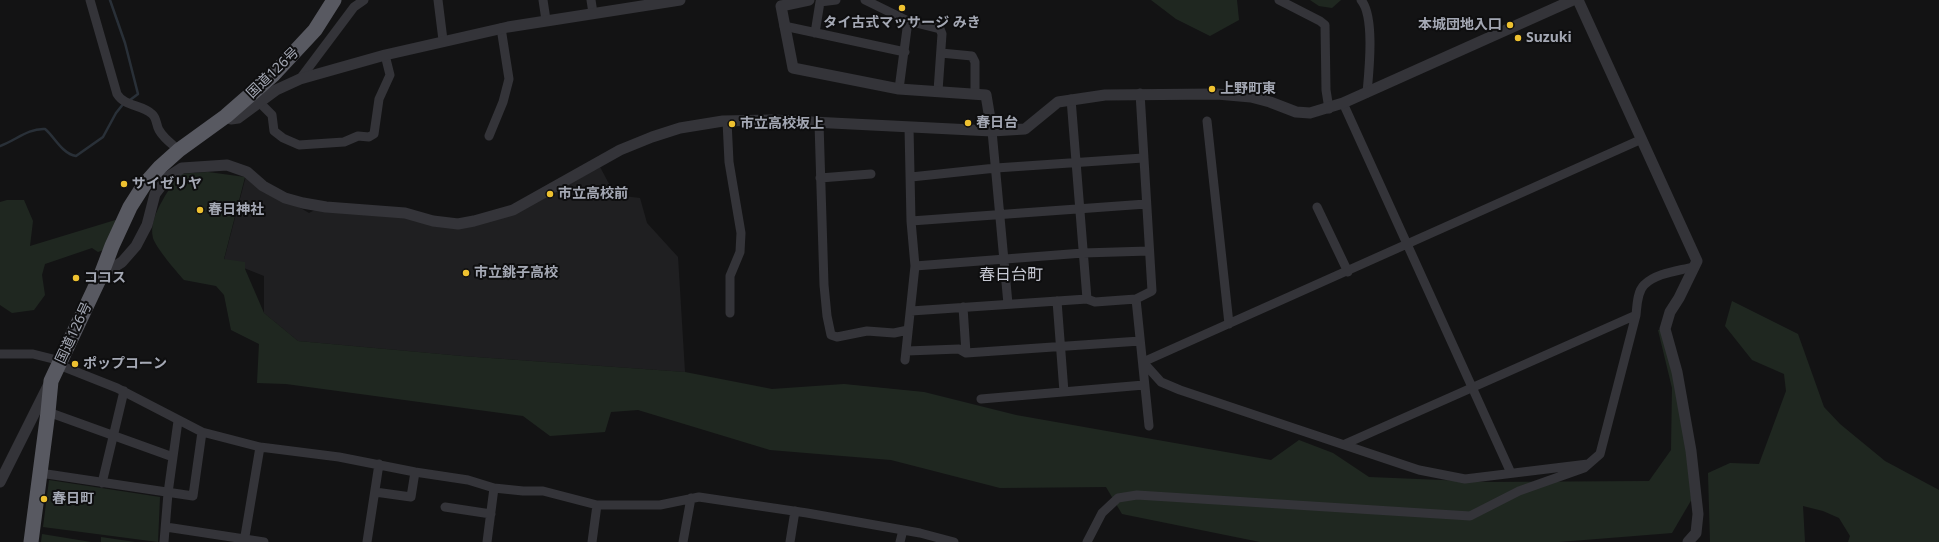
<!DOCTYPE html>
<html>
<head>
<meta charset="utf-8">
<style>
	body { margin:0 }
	canvas { display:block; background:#131314 }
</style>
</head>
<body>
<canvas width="1939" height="542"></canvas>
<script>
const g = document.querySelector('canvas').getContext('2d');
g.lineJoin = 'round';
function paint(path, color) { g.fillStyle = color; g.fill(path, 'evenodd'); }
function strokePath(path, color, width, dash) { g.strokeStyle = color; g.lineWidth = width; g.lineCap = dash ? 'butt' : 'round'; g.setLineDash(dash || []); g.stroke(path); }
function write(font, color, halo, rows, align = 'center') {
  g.font = font + ' "Noto Sans","Noto Sans JP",sans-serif'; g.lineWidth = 4; g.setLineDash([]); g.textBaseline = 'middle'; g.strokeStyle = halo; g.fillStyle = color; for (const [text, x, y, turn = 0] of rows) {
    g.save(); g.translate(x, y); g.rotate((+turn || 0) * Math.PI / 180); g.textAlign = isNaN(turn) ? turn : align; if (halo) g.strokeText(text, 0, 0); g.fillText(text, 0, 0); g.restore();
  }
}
paint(new Path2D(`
	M600 167 615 195 640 198 647 223 678 257 685 372 462 356 298 341 264 313V276L224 260 246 176 309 213 315 210 396 216 443 226 521 210Z`), '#1f1f21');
paint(new Path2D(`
	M1151 0H1237L1239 20 1210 36 1176 19Z
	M1310 0H1341L1332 8 1319 6Z
	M208 172 245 177 224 259 245 262V269L264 313 298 341 462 356 685 372 772 389 844 384 924 392 1016 415 1271 460 1299 440 1333 453 1369 477 1490 482 1649 481 1671 450 1672 388 1658 330 1665 329 1696 492 1672 533 1559 542H1260L1122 514 1106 487 1000 488 891 460 770 450 638 410 611 412 605 432 550 436 523 416 286 384 257 383 259 344 231 330 224 295 216 286 184 280C176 271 156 248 153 238 148 216 169 192 178 174Z
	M7 200H24L33 221 30 246 122 218 106 249 98 252 92 248 45 264 42 275 45 295 34 310 12 313 0 305V202Z
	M1732 301 1798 334 1824 407 1840 424 1885 461 1939 490V542H1848L1850 536 1839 518 1823 511 1803 506 1805 542H1710L1708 473 1730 463 1759 464 1786 391 1784 374 1752 360 1725 326Z
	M49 480 160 497 158 542 43 527Z
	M42 534 91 542H41Z
	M101 537 135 542H101Z`), '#1f2720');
strokePath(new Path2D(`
	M110 0 125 43 138 94 130 100
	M0 146C15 141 28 128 45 129 54 136 62 154 76 156L103 137 116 113 124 103`), '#293038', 2.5);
strokePath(new Path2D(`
	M90 0 117 94C125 107 141 104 152 114 157 118 156 125 159 130 164 139 172 144 179 150
	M438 0 443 40
	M543 0 546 20
	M591 0 593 13
	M865 0 908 21 940 29 942 34 938 91
	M1279 0 1320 21 1325 25 1326 90 1329 109
	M1361 0C1375 16 1369 71 1367 93
	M784 26 905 52
	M815 33 820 2 836 0
	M941 53 972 56 975 62V94
	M300 79 354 7 364 0
	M899 89 908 21
	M1071 99 1087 299
	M259 102 272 115 274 131 283 138 299 145 344 142 358 136 369 137 374 134 379 99 390 75 385 55
	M1343 103 1511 473
	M727 121 729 162 741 233 740 252 730 276V313
	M1207 121 1229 324
	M819 123 824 285 827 316 831 335 837 337 867 331 894 333 908 330
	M992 131 1008 304
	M489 136 503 102 509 79 501 28
	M911 177 996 168 1143 158
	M820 178 871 174
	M1317 207 1348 272
	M911 221 1146 204
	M915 266 1083 253 1149 251
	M1136 299 1149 426
	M1057 301 1064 392
	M963 307 966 353
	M911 311 1087 299 1095 302 1136 299 1152 291 1140 93
	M907 351 959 349 966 353 1140 341
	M0 354H33L61 361
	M905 360 915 266 911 221 909 127
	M59 365 117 388 202 432 260 447 339 457 415 472 468 480 494 488 523 491H543L597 505H660L699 497 807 513 920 533 954 542
	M981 399 1144 385
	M48 412 173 457
	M1345 444 1636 315
	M1588 464 1465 479 1419 470 1180 390 1161 382 1143 362 1642 139
	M40 473 193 496 202 432
	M102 483 124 391
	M375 492 411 497 415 472
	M445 507 491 514
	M166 527 264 542
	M164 542 168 493 178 421
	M244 542 260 447
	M367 542 379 464
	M487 542 494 488
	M592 542 597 505
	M683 542 691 498
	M790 542 795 511
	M900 542 903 530
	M1087 542 1102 513 1118 498 1137 495 1470 516 1519 491 1584 468 1600 454 1636 315C1637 306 1637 292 1644 285 1656 273 1678 271 1693 267`), '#343439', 9);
strokePath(new Path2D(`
	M809 0 781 6 793 68 899 89 986 95 992 131
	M1578 0 1697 261 1679 298 1670 312 1665 329 1677 372 1691 451 1698 514 1696 533 1688 542
	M226 116 231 119 238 118 276 90 300 79 385 55 508 27 680 0
	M101 275 122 262 136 246 147 225 155 194 168 177 182 168 227 165 247 172 263 186 285 198 303 203 326 207 405 213 433 221 458 224 474 221 513 210 620 150 652 137 680 128 723 121 772 120 992 131 1025 129 1058 102 1105 95 1217 94 1251 97 1270 102 1296 112 1310 113 1343 103 1573 0
	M0 482 48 386`), '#343439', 11);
strokePath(new Path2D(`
	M31 542 48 412 51 381 101 275 112 246 130 207 144 185 160 167 179 150 226 116 274 74 315 30 334 0`), '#585961', 15);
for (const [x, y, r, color] of [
	[902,8,4,"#eec130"],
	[1510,25,4,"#eec130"],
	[1518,38,4,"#eec130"],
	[1212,89,4,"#eec130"],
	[968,123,4,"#eec130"],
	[732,124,4,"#eec130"],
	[124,184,4,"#eec130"],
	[550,194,4,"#eec130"],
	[200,210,4,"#eec130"],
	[466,273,4,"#eec130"],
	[76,278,4,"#eec130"],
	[75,364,4,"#eec130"],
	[44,499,4,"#eec130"]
]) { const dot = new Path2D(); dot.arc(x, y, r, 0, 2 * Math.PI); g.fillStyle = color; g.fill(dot); strokePath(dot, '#0e0e0f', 1.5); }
write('bold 14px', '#a4a8b4', '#0e0e0f', [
	["タイ古式マッサージ みき",902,23,"center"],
	["本城団地入口",1502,25,"right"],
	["Suzuki",1526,38],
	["上野町東",1220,89],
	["春日台",976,123],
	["市立高校坂上",740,124],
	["サイゼリヤ",132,184],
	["市立高校前",558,194],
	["春日神社",208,210],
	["市立銚子高校",474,273],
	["ココス",84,278],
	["ポップコーン",83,364],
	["春日町",52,499]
], 'left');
write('14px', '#a4a8b4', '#0e0e0f', [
	["国道126号",273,73,-44],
	["国道126号",74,333,-65]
]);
write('16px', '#c5c7d1', '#0e0e0f', [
	["春日台町",1011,275]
]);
</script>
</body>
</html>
